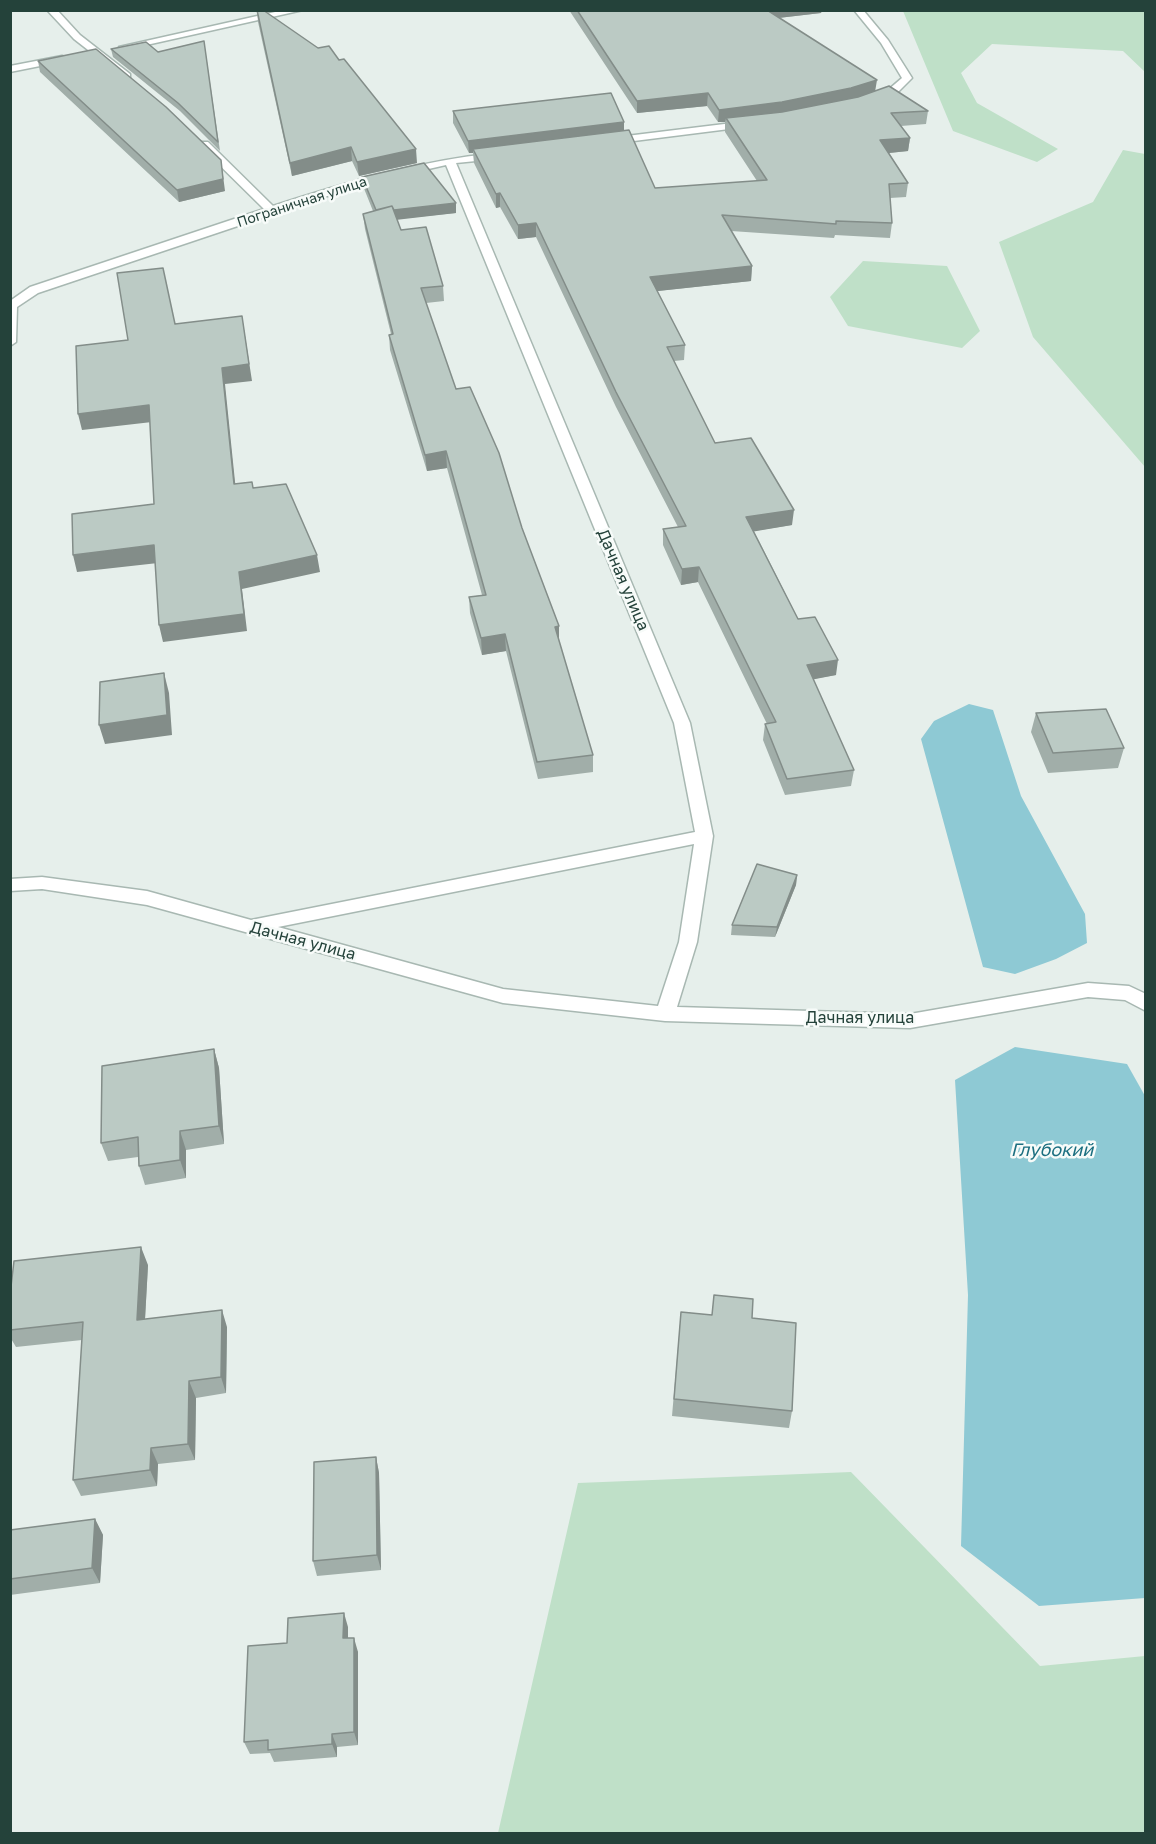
<!DOCTYPE html>
<html>
<head>
<meta charset="utf-8">
<style>
	body { margin:0 }
	#map { position:relative; width:1156px; height:1844px; overflow:hidden; background:#e6efeb; font-family:"Golos Text",sans-serif }
	canvas { display:block }
	.frame { position:absolute; inset:0; border:12px solid #24423a; pointer-events:none }
</style>
</head>
<body>
<div id="map">
<canvas width="1156" height="1844"></canvas>
<div class="frame"></div>
</div>
<script>
const g = document.querySelector('canvas').getContext('2d');
g.lineJoin = 'round';
function paint(path, color) { g.fillStyle = color; g.fill(path, 'evenodd'); }
function strokePath(path, color, width, dash) { g.strokeStyle = color; g.lineWidth = width; g.lineCap = dash ? 'butt' : 'round'; g.setLineDash(dash || []); g.stroke(path); }
function write(font, color, halo, rows, align = 'center') {
  g.font = font + ' "Golos Text",sans-serif'; g.lineWidth = 5; g.setLineDash([]); g.textBaseline = 'middle'; g.strokeStyle = halo; g.fillStyle = color; for (const [text, x, y, turn = 0] of rows) {
    g.save(); g.translate(x, y); g.rotate((+turn || 0) * Math.PI / 180); g.textAlign = isNaN(turn) ? turn : align; if (halo) g.strokeText(text, 0, 0); g.fillText(text, 0, 0); g.restore();
  }
}
paint(new Path2D(`
	M903 11H1145V72L1123 51 992 44 961 73 977 103 1058 149 1037 162 953 131Z
	M1123 150 1145 154V467L1033 337 999 242 1093 202Z
	M863 261 947 266 980 331 962 348 848 326 830 297Z
	M851 1472 1040 1666 1145 1656V1833H498L578 1483Z`), '#bfe0c8');
paint(new Path2D(`
	M969 704 993 710 1021 796 1085 914 1087 943 1056 959 1015 974 983 967 921 739 934 721Z
	M1015 1047 1127 1064 1145 1096V1598L1039 1606 961 1546 968 1295 955 1080Z`), '#8ec9d4');
const minor = new Path2D(`
	M47 10H57L80 35 130 74V78H124L74 39Z
	M284 10H303L124 50 119 47Z
	M854 10H863L888 40 912 78 896 94 873 102 868 99 869 97 888 90 902 78 881 43Z
	M62 56 65 57V61L10 72V66Z
	M749 121 754 124 753 126 610 144 605 141 610 138Z
	M200 142H208L273 206C347 182 419 161 496 153L501 156 496 159 456 163 690 723 713 836 697 942 677 1007 910 1014 1088 983 1129 986 1146 994V1011L1125 1000 1088 997 910 1028 665 1021 503 1003 147 905 42 889 10 891V879L42 877 147 891 251 920 695 832 674 723 446 165 363 184 38 293 17 307 16 342 10 346V301L30 287 264 209 200 146ZM694 844 679 942 658 1006 503 989 278 927Z`);
strokePath(minor, '#a8b8b2', 3);
paint(minor, '#fff');
paint(new Path2D(`
	M257 10 417 163 359 176 352 161 292 176 258 22Z
	M569 10H822L821 13 778 18 875 91 928 111 926 124 901 126 910 138 908 151 889 153 908 183 906 197 890 198 892 223 890 238 835 235 834 238 731 231 752 266 751 281 657 291 685 345 684 360 674 361 715 443 792 525 754 531 798 619 836 675 813 679 854 770 851 786 785 795 763 740 765 724H767L698 582 681 585 663 545V529L678 527 616 407 536 237 518 239 500 207 496 208 474 163 473 153H469L453 123V111L624 122V131L655 188 757 181 725 132V122H718L707 106 637 113Z
	M204 41 220 151 180 111 113 57 111 49 158 52Z
	M38 61 225 191 179 202 40 72Z
	M362 177 456 203V213L397 219 401 230 443 286 444 301 426 303 456 389 522 528 559 626V640L593 755V772L538 779 506 651 482 655 470 613 469 597 482 595 447 468 427 471 390 350 389 335 391 334 365 229 363 214 373 211 363 186Z
	M1036 713 1124 748 1118 768 1048 773 1031 732Z
	M797 875 796 885 775 937 731 935 732 925Z
	M214 1049 219 1068 224 1144 186 1150V1178L145 1185 139 1166 138 1157 108 1161 101 1143Z
	M148 1265 145 1319 227 1327 226 1393 196 1398 195 1460 158 1464 157 1486 81 1496 73 1480 82 1340 16 1347 10 1337V1295Z
	M714 1295 752 1318 792 1411 789 1428 672 1416 681 1312 712 1315Z
	M376 1457 379 1473 381 1570 317 1576 313 1561Z
	M95 1519 103 1535 100 1583 10 1595V1530Z
	M348 1627V1638L358 1652V1745L337 1747V1757L274 1762 270 1753 250 1754 244 1742 287 1643Z`), '#a1aea9');
paint(new Path2D(`
	M762 10H822L821 13 761 20Z
	M877 80 875 92 849 101 781 115 726 118 725 122H718L719 110Z
	M708 93 707 106 637 113V101Z
	M624 122V134L473 149V153H469L468 141Z
	M910 138 908 151 879 154 880 140Z
	M351 147 352 161 292 176 290 163Z
	M416 149 417 163 359 176 357 162Z
	M221 160 225 191 179 202 177 190Z
	M500 193V207L496 208V194Z
	M456 203V213L378 222 377 212Z
	M536 223V237L518 239V225Z
	M752 266 751 281 649 292 650 277Z
	M242 316 252 381 225 384 237 501 234 484 222 368Z
	M149 405 152 422 82 430 78 414Z
	M446 451 447 468 427 471 425 455Z
	M794 510 792 525 745 533 746 517Z
	M154 545 158 563 77 572 73 555Z
	M317 555 320 572 242 589 247 631 163 642 159 625 239 572Z
	M699 567 698 582 681 585 682 569Z
	M559 626V643L555 627Z
	M505 634 506 651 482 655 481 638Z
	M838 660 836 675 805 681 807 665Z
	M164 673 169 693 172 735 105 744 99 725Z
	M797 875 796 885 775 937 777 927Z
	M214 1049 219 1068 224 1144 219 1126Z
	M180 1131 186 1150V1178L180 1160Z
	M141 1247 148 1265 144 1337 137 1320Z
	M222 1310 227 1327 226 1393 221 1377Z
	M189 1381 196 1398 195 1460 188 1444Z
	M151 1448 158 1464 157 1486 150 1470Z
	M376 1457 379 1473 381 1570 377 1555Z
	M95 1519 103 1535 100 1583 92 1568Z
	M344 1613 348 1627V1652L343 1638Z
	M354 1638 358 1652V1745L354 1732Z
	M332 1734 337 1747V1757L332 1744Z`), '#838d89');
const building = new Path2D(`
	M257 10H263L318 48 329 46 339 60 344 59 416 149 357 162 351 147 290 163Z
	M577 10H767L877 80 851 88 782 102 719 110 708 93 637 101Z
	M204 41 218 142 178 103 111 49 146 42 158 52Z
	M96 49 166 107 221 160 223 179 177 190 38 61Z
	M889 86 928 111 891 113 910 138 880 140 908 183 889 184 892 223 836 221V224L722 215 752 266 650 277 685 345 667 347 715 443 751 438 794 510 746 517 798 619 815 617 838 660 807 665 854 770 787 779 765 724 776 722 699 567 682 569 663 529 686 526 616 392 536 223 518 225 500 193 496 194 473 149 629 130 655 188 767 180 726 118 782 112 858 97Z
	M611 93 624 122 468 141 453 111Z
	M424 163 456 203 394 210 392 206 376 210 362 177Z
	M392 206 401 230 426 227 443 286 421 288 456 389 470 387 499 453 522 528 559 626 555 627 593 755 537 762 505 634 481 638 469 597 486 595 446 451 425 455 389 335 393 334 363 214Z
	M163 268 175 324 242 316 249 364 222 368 234 484 252 482 253 488 286 484 317 555 239 572 244 614 159 625 154 545 73 555 72 514 154 504 149 405 78 414 76 346 128 340 117 273Z
	M164 673 167 715 99 725 100 682Z
	M1106 709 1124 748 1053 753 1036 713Z
	M757 864 797 875 777 927 732 925Z
	M214 1049 219 1126 180 1131V1160L139 1166 138 1137 101 1143 102 1066Z
	M141 1247 137 1320 222 1310 221 1377 189 1381 188 1444 151 1448 150 1470 73 1480 83 1322 10 1330V1295L14 1261Z
	M714 1295 753 1299 752 1318 796 1323 792 1411 674 1399 681 1312 712 1315Z
	M376 1457 377 1555 313 1561 314 1462Z
	M95 1519 92 1568 10 1579V1530Z
	M344 1613 343 1638H354V1732L332 1734V1744L268 1750V1740L244 1742 248 1646 287 1643 288 1618Z`);
paint(building, '#bbcac4');
strokePath(building, '#838d89', 1.5);
write('14px', '#24423a', '#f7fbf9', [
	["Пограничная улица",302,202,-18]
]);
write('16px', '#24423a', '#f7fbf9', [
	["Дачная улица",623,580,67],
	["Дачная улица",303,941,15],
	["Дачная улица",860,1018]
]);
write('italic 18px', '#1c6f80', '#f7fbf9', [
	["Глубокий",1052,1150]
]);
</script>
</body>
</html>
